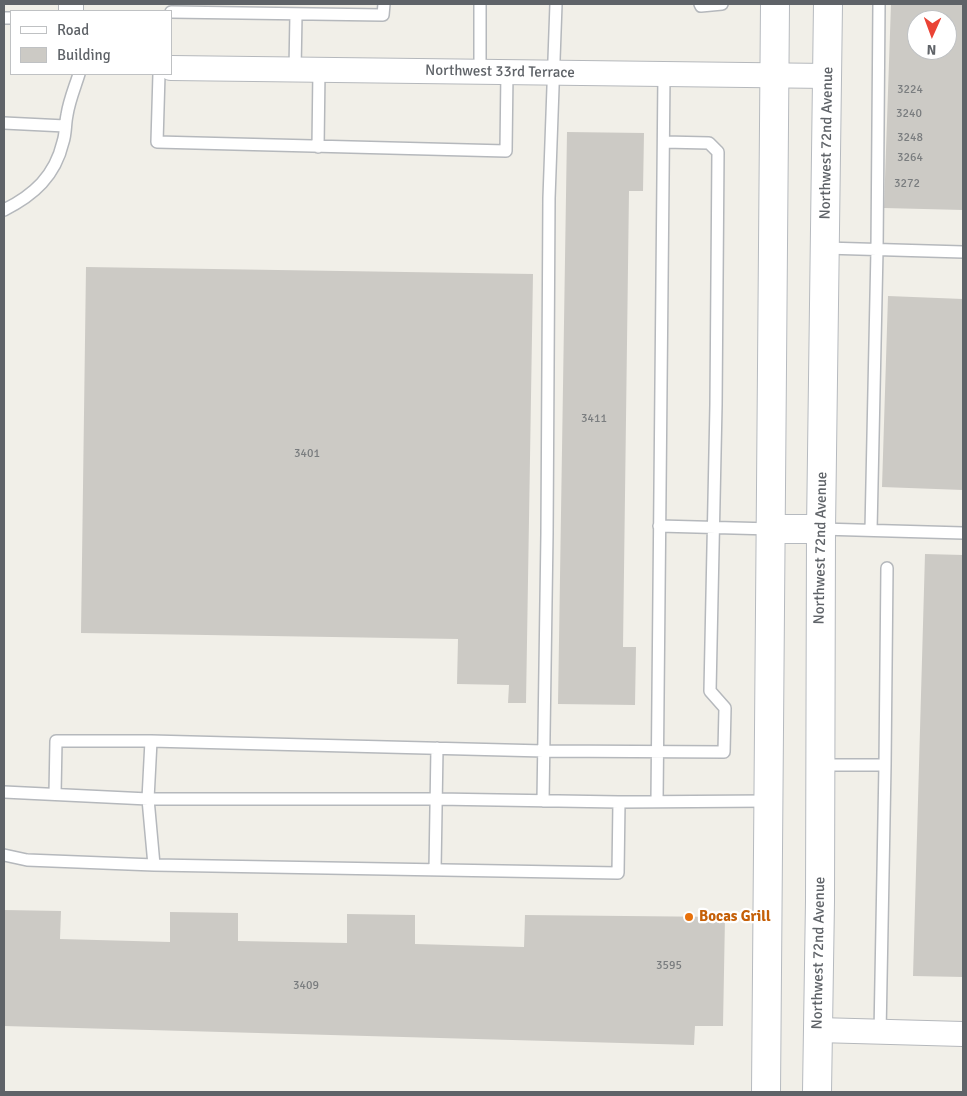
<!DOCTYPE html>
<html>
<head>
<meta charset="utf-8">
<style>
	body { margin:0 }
	#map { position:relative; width:967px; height:1096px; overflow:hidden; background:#f1efe8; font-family:Signika,sans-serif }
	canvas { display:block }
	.frame { position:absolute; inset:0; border:5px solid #5f6368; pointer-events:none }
	.legend { position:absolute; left:10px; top:10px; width:162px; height:65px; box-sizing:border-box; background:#fff; border:1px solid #bfc1c3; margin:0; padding:6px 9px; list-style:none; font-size:15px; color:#5f6368 }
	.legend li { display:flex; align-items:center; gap:10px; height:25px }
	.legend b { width:25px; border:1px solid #bfc1c3 }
	.north { position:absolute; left:907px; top:10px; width:50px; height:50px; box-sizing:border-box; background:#fff; border:1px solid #bfc1c3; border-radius:50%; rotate:182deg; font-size:14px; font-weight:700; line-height:20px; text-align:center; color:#5f6368 }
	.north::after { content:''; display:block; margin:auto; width:18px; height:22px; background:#ea4335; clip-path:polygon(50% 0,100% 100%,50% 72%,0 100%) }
</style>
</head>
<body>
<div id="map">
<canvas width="967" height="1096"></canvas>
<div class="frame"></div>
<ul class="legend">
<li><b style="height:6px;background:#fff"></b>Road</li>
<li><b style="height:14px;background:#cccac5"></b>Building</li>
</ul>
<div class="north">N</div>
</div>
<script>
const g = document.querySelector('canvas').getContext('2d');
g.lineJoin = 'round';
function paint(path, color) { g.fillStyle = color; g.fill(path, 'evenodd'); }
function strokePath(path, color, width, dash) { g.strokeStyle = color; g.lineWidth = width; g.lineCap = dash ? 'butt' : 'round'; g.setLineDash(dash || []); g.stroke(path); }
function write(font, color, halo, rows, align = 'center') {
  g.font = font + ' Signika,sans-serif'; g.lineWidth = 4.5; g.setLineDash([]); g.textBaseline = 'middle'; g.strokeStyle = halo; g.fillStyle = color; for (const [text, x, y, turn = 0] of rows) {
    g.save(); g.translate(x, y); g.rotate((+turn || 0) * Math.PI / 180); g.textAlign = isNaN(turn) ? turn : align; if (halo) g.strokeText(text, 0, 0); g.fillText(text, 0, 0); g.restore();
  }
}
paint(new Path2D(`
	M891 4H963V210L884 208ZM917 20H947V50H917Z
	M567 132 644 133 643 191H629L623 647H636L635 705 558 704Z
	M86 267 533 274 526 703H508L509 685 457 684 458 639 81 633Z
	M888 296 963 299V490L882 487Z
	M925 554 963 555V977L913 976Z
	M4 910 61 911 60 939 170 942V912L238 913V941L347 943V914L415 915V944L524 947 525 915 725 917 723 1026H695L694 1045 4 1026Z`), '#cccac5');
const service = new Path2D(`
	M700 4 701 6 722 4
	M171 12 383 15 384 4
	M4 18H11
	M295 70 296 14
	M480 72V4
	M159 74 157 142 506 151 507 72
	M4 123 65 126
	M318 147 319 70
	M4 210C34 195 55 176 63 142 66 133 65 124 67 115 69 101 75 87 79 74
	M825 248 963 252
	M659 526 772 529
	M821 529 963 533
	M871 530 877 250 879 4
	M820 765H885L880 1033
	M885 765 887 568
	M4 792 148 799H437L619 802 769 801
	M55 794 56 741H151
	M543 801 547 534 549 198 556 4
	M657 801 664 74
	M619 802 618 873 154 865 148 799 151 741 544 751 724 752 725 708 710 691 716 405 718 152 709 143 664 142
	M4 855 27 860 154 865
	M435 870 437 748`);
const minor = new Path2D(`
	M71 4V11
	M171 68 828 76
	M818 1030 963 1034`);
const secondary = new Path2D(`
	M772 529H821
	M766 1092 775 4
	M817 1092 820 901 821 529 828 4`);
strokePath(service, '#b5b8bc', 14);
strokePath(minor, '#b5b8bc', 26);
strokePath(secondary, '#b6babf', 30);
strokePath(service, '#fff', 11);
strokePath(minor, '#fff', 24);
strokePath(secondary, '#fff', 28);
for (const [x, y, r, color] of [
	[689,917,5,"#e8710a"]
]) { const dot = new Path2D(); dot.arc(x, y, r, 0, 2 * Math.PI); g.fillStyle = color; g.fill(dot); strokePath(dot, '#fff', 2); }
write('12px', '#7a7d7f', null, [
	["3224",910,90],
	["3240",909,114],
	["3248",910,138],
	["3264",910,158],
	["3272",907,184],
	["3411",594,419],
	["3401",307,454],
	["3595",669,966],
	["3409",306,986]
]);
write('15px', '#5f6368', '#fff', [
	["Northwest 33rd Terrace",500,72,1],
	["Northwest 72nd Avenue",827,143,-89],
	["Northwest 72nd Avenue",821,548,-89],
	["Northwest 72nd Avenue",819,953,-89]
]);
write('bold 15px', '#c56008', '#fff', [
	["Bocas Grill",699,917]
], 'left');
</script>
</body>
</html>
